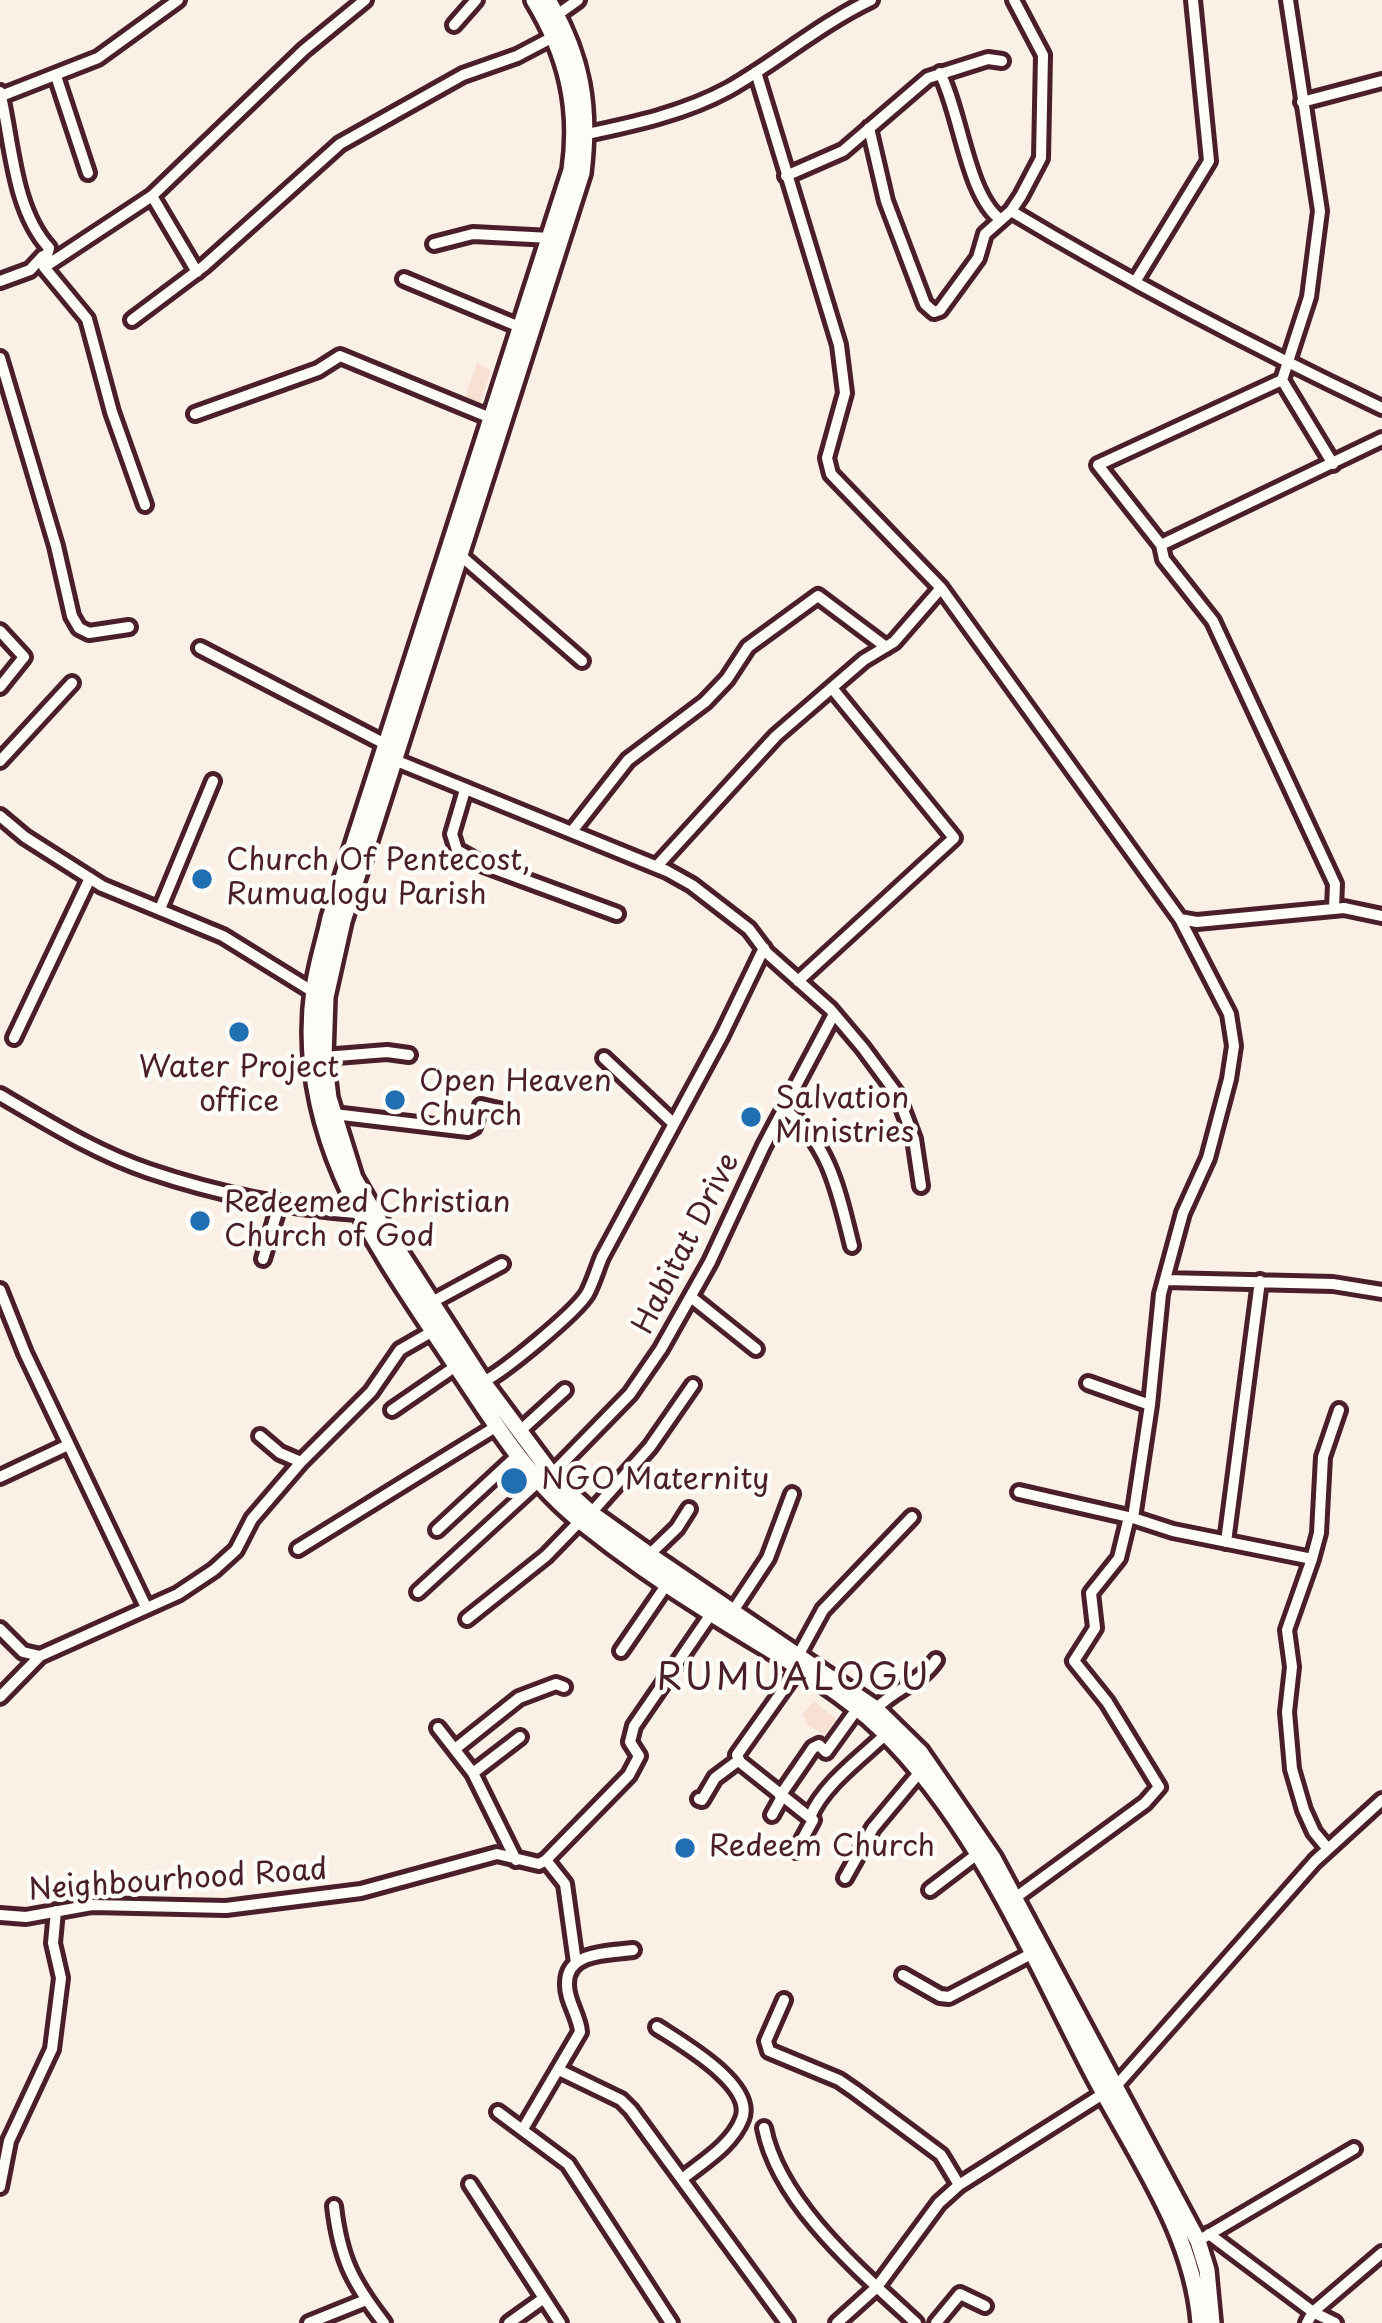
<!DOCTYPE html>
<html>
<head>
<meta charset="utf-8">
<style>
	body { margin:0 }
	canvas { display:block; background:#fbf0e6 }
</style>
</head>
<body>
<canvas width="1382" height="2323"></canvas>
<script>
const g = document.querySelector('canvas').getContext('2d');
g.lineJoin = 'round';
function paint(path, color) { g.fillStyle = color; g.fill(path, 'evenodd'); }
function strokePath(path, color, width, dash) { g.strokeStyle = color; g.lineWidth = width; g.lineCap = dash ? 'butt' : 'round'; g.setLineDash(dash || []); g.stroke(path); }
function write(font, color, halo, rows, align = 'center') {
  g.font = font + ' "Playpen Sans",sans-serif'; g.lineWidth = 9; g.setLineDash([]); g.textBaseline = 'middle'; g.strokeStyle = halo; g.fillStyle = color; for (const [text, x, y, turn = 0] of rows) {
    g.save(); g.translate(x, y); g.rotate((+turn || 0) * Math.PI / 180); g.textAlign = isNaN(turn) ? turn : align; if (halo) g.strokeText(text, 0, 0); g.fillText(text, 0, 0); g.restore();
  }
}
paint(new Path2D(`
	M477 363 491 370 479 407 464 401Z
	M814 1701 844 1726 832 1740 805 1723 807 1720 802 1715Z`), '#f8e1d2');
const street = new Path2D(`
	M1288 0 1320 211 1309 297 1282 380 1333 464
	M557 15 578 0
	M454 25 476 0
	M756 72 839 345 845 393 827 458 831 474 941 588 1180 919 1229 1014 1234 1046 1229 1079 1208 1158 1183 1213 1161 1294 1150 1405 1088 1383
	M940 73C961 113 967 196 1001 220
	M56 76 88 173
	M0 92C12 141 13 209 49 248L44 267 87 319 112 412 145 505
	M1 96 98 58 178 0
	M1302 102 1382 81
	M869 128 886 201 925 304 934 312 940 310 978 258 985 234 1011 211 1021 196 1041 158 1043 55 1014 0
	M587 134C635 124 685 113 729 89 778 61 819 25 871 0
	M786 176 843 151 928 78 988 59 1002 61
	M152 196 197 272
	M1011 211C1131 283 1256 348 1382 408
	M434 244 473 234 551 238
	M46 266 152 196 304 50 365 0
	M404 279 522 328
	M0 281 30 270 43 256
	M1135 282 1209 161 1193 0
	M132 320 204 266 340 144 463 75 517 56 555 36
	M0 358 56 546 72 616 79 628 89 633 129 627
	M195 414 318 370 340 356 493 419
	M1161 545 1098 465 1282 380
	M460 555 582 661
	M0 631 24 657 0 687
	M200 648 387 745
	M0 761 72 683
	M397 761 667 871 692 885 749 929 767 953 830 1009 863 1048 897 1094 914 1139 921 1186
	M465 790 452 834 457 850 484 865 617 914
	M0 816 25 837 102 886 223 936 315 993
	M573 830 628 760 705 702 727 679 748 647 818 596 886 647
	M657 866 776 736 864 660 894 642 941 588
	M1334 908 1335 884 1213 621 1164 559 1161 545 1382 439
	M160 909 213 781
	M1180 919 1197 922 1344 908 1382 916
	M798 981 954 838 832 688
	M14 1038 90 878
	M324 1057 387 1052 409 1055
	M604 1058 673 1123
	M0 1095C48 1123 96 1153 149 1171 214 1193 288 1208 357 1213
	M784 1109C830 1142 839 1195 852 1246
	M334 1114 468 1130 474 1127 481 1106 507 1112
	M263 1259 280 1202
	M1165 1280 1333 1284 1382 1292
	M0 1290 25 1353 146 1607
	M691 1297 756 1349
	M432 1302 502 1264
	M483 1382C505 1371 575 1313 587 1294 593 1283 597 1269 602 1257L722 1035 764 948
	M1150 1405 1133 1518 1173 1531 1312 1559 1319 1533 1323 1457 1339 1410
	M392 1410 456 1366
	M519 1432 565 1390
	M260 1436 280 1453 301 1462 371 1392 400 1350 433 1331
	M551 1475 630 1394 661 1349 710 1262 764 1146 834 1014
	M0 1477 68 1445
	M1019 1492 1133 1518
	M591 1513 650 1447 693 1385
	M437 1530 519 1454
	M1226 1542 1260 1281
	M298 1549 497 1426
	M649 1555 677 1528 689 1509
	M1312 1559 1287 1630 1292 1667 1287 1712 1292 1769 1304 1810 1314 1832 1328 1849
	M418 1592 539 1481
	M733 1611 768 1558 792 1494
	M467 1619 546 1556 580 1521
	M0 1629 23 1652 40 1656 178 1594 214 1570 236 1550 252 1519 301 1462
	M621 1651 667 1584
	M799 1654 823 1610 912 1517
	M0 1697 40 1656
	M876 1709C895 1688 920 1684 936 1660
	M438 1728 473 1773 516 1860
	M455 1749 519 1698 556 1684 564 1687
	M473 1773 520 1737
	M780 1796 813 1748 819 1745 826 1752 857 1709
	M699 1799 702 1800 715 1778 739 1760
	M772 1815 782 1797
	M810 1817C823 1785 861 1758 886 1734
	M796 1851 813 1820 740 1762 737 1755 798 1669
	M546 1860 565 1884 576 1963
	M845 1878 873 1828 919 1773
	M930 1890 976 1855
	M1015 1898 1145 1803 1159 1787 1107 1702 1074 1661 1095 1628 1091 1593 1119 1558 1129 1517
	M0 1915 26 1917 92 1905 226 1908 361 1891 497 1854 539 1864 546 1860 629 1775 639 1756 630 1742 634 1726 711 1614
	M903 1975 940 1996 949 1997 1031 1954
	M784 2000 766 2041 769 2051 839 2080 855 2091 941 2155 959 2185
	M657 2027C680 2042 756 2085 742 2119 732 2145 703 2162 682 2179
	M559 2070 621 2100 631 2110 787 2323
	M498 2112 568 2164 671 2323
	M764 2128C779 2204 860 2271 916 2323
	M523 2129 580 2032C579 2016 566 2000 567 1983 567 1951 611 1953 633 1950
	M470 2184 560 2323
	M0 2187 9 2141 52 2049 61 1978 53 1943 56 1911
	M334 2206C340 2258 352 2282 384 2323
	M1209 2234 1313 2312 1335 2323
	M1198 2241 1354 2149
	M309 2323 366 2300
	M509 2323 544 2298
	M837 2323 877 2287 939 2203 959 2185 1117 2085 1315 1861 1382 1800
	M936 2323 960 2294 985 2306
	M1307 2323 1313 2312 1382 2253`);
const secondary = new Path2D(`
	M534 0C567 54 580 107 571 170L330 918C325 942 317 965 314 989 294 1135 377 1247 453 1361 491 1418 529 1481 583 1523 623 1555 666 1585 709 1612 766 1649 832 1682 881 1729 978 1823 1033 1958 1094 2075 1136 2155 1193 2232 1200 2323
	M548 0C582 57 590 108 582 173L343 921 326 997 324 1057 329 1098 354 1178 376 1216 483 1382 559 1484 591 1513 661 1563 876 1709 920 1752 993 1858 1198 2241 1207 2270 1212 2323`);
strokePath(street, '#4a1f2b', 20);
strokePath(secondary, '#4a1f2b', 24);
strokePath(street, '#fdfcf7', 10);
strokePath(secondary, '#fdfcf7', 15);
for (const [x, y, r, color] of [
	[202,879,12,"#1f6fb2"],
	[239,1032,12,"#1f6fb2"],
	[395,1100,12,"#1f6fb2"],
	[751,1117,12,"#1f6fb2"],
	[200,1221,12,"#1f6fb2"],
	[514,1481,15,"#1f6fb2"],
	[685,1848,12,"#1f6fb2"]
]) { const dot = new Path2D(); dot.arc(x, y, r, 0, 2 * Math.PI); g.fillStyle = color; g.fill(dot); strokePath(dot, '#fdfcf7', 4.5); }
write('30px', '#4a1f2b', '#fdfcf7', [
	["Church Of Pentecost,",226,862],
	["Rumualogu Parish",226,896],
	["Water Project",239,1069,"center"],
	["office",239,1103,"center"],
	["Open Heaven",419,1083],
	["Church",419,1117],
	["Salvation",775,1100],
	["Ministries",775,1134],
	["Redeemed Christian",224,1204],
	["Church of God",224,1238],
	["NGO Maternity",541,1481],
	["Redeem Church",709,1848]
], 'left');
write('30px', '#4a1f2b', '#fdfcf7', [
	["Habitat Drive",687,1244,-63],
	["Neighbourhood Road",178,1881,-4]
]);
g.letterSpacing = '3px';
write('36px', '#4a1f2b', '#fdfcf7', [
	["RUMUALOGU",794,1680]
]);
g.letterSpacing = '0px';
</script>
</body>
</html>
